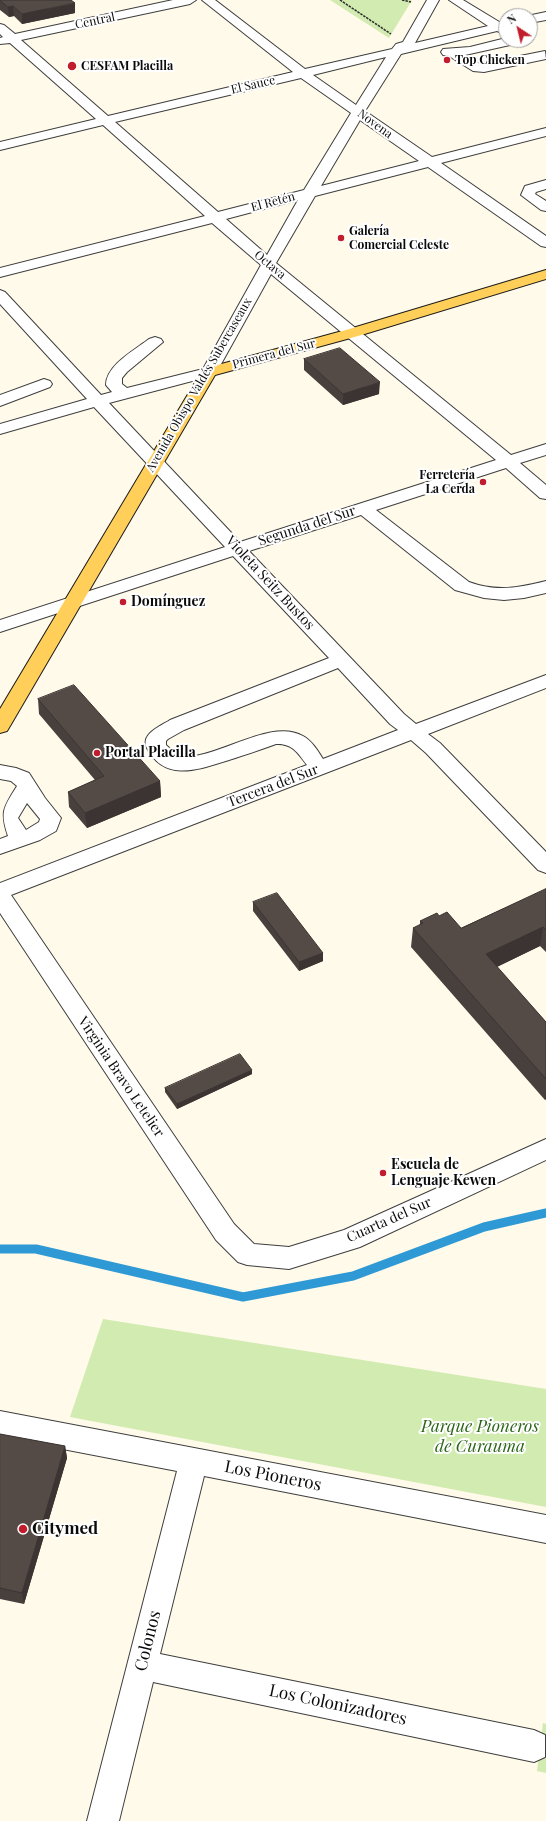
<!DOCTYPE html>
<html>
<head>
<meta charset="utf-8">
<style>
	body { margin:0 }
	#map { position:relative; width:546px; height:1821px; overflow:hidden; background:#fffae9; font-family:"Playfair Display",serif }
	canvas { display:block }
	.north { position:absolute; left:498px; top:8px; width:40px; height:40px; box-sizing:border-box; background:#fff; border:1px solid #9d9d9d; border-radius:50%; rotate:325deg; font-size:11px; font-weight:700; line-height:16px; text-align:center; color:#0b0b0b }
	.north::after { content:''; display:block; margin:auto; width:14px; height:18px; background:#c11d2c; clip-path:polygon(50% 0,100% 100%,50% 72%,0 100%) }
</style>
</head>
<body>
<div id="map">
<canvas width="546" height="1821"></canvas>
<div class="north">N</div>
</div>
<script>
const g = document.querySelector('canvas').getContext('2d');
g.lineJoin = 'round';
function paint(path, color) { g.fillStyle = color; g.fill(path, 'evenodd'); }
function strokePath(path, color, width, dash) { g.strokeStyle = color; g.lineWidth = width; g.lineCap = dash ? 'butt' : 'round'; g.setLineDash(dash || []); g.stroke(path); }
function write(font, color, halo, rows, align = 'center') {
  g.font = font + ' "Playfair Display",serif'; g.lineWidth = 4; g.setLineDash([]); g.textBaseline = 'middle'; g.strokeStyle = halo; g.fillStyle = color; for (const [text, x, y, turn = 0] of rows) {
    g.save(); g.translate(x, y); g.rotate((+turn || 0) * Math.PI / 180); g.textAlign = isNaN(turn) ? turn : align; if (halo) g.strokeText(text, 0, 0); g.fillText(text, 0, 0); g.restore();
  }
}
paint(new Path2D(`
	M330 0H412L389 38Z
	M103 1319 546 1389V1507L70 1417Z
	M543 1723 546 1724V1773L537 1771Z`), '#d2ebb1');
strokePath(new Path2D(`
	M0 1249H36L243 1297 353 1276 484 1227 546 1213`), '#2e99d4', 9);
const minor = new Path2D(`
	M173 0H196L190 4 21 40 108 116 293 72 202 0H215L305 69 392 49 396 44 403 42 427 0H439L415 43 488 26 449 0H463L501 23 506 21V35L497 31 401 54 365 111 432 157 546 128V136L441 163 546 236V247L541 246 428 167 315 196 276 263 511 455 546 444V455L520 463 546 485V499L540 498 506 468 376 510 469 582C496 592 518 588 546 581V593L524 598 504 600 484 598 455 590 361 515 249 551 404 714 416 724 546 675V688L428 734 440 743 546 852V873L538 870 426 753 411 740 11 895 234 1224 254 1244 289 1247 344 1230 546 1139V1160L360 1247 289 1269 247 1265 238 1262 216 1240 0 913V883L307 765C298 753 292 743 276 744 260 750 244 755 229 760 200 769 165 783 147 748 140 734 161 726 170 720L329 658 233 556 0 632V620L225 547 94 407 0 434V424L87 399 0 304V290L5 292 101 395 112 392 106 385C106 365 135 350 149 339L155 337 161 339 163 342 127 372 122 378V384L127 388 203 369 261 265 212 223 0 277V268L205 216 103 125 0 150V142L96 119 10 43 0 44V38L3 37 0 34V24L4 25 15 34ZM386 57 356 105 313 75ZM301 78 351 113 304 190 218 212 115 122ZM360 120 419 161 321 186ZM298 200 267 255 226 219ZM271 274 496 460 240 542 109 403 215 375ZM338 668 390 724 398 730 323 759C318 751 312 741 303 736 270 717 217 760 179 757L166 745V741L168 739 184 730Z
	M546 12V20L530 23V16H527Z
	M506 38V40H521L519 43 465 55 480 64 545 51 546 59 484 72 473 71 449 56 443 55 441 52 443 49 470 47Z
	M546 180V189L536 192 535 194 546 201V211L541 210 521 195 525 186Z
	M44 379 50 381 52 384 50 387 0 406V395Z
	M0 765 16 768 29 773 45 798 61 818 56 831 40 840 0 854V839L8 836C0 812 3 808 17 786L11 781 0 779ZM27 803 40 819 39 822 26 830 18 818Z
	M0 1411 546 1515V1543L204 1476 160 1654 534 1730 545 1735V1757L534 1762 153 1682 119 1821H87L177 1471 0 1437Z`);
const major = new Path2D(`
	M546 270V279L358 336 215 375 10 726 7 731 0 733V709L203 369 346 330Z`);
strokePath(minor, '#3e3e3e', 2);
strokePath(major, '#1c1c1c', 2);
strokePath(new Path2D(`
	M340 0 391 34
	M402 0 411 2`), '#2d2d2d', 1.5, [2.5, 1]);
paint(minor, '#fff');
paint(major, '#ffcf59');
paint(new Path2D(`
	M0 0 75 13 22 24 14 16 9 17 0 10Z
	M304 359 379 394 343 405 304 370Z
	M38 699 160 781 161 797 87 828 69 807 68 792 95 780 39 714Z
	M546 889V952L540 946 497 967 546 1022V1099L545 1100 411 947 413 928 420 925V921L439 916 461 928Z
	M253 902 323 953V961L299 971 253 911Z
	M252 1070V1074L177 1109 165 1092V1088Z
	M0 1434 65 1446 67 1458 24 1604 0 1599Z`), '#48403d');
paint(new Path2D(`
	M75 3V13L22 24V14Z
	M13 6 14 16 9 17 8 7Z
	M380 382 379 394 343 405V394Z
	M160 781 161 797 87 828 85 813Z
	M543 927 540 946 484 973 486 954Z
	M323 953V961L299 971V962Z
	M252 1070V1074L177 1109V1104Z
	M546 1092V1099L545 1100Z
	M65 1446 67 1458 24 1604 22 1593Z`), '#3b3432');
const building = new Path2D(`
	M0 0H71L75 3 22 14 13 6 8 7Z
	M340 348 380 382 343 394 304 359Z
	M74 685 160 781 85 813 68 792 104 776 38 699Z
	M546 889V930L543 927 486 954 546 1022V1079L413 928 423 923 420 921 437 913 439 916 447 912 461 928Z
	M277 893 323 953 299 962 253 902Z
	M240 1054 252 1070 177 1104 165 1088Z
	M0 1434 65 1446 22 1593 0 1588Z`);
paint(building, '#544b47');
strokePath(building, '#3b3432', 1);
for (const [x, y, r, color] of [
	[447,60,4,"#c11d2c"],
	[72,66,5,"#c11d2c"],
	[341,238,4,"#c11d2c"],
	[483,482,4,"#c11d2c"],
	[123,602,4,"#c11d2c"],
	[97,753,4,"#c11d2c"],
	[383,1173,4,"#c11d2c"],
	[23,1529,5,"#c11d2c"]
]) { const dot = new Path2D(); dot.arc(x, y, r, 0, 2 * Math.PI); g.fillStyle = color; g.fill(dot); strokePath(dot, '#fff', 1.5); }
write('12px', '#0b0b0b', '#fff', [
	["Central",95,21,-12],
	["El Sauce",253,85,-13],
	["Novena",375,124,36],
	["El Retén",273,202,-15],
	["Octava",270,265,40],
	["Primera del Sur",274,354,-15],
	["Avenida Obispo Valdés Subercaseaux",199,385,-60]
]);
write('bold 12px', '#0b0b0b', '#fff', [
	["Top Chicken",455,60],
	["CESFAM Placilla",81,66],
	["Galería",349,231],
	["Comercial Celeste",349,245],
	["Ferretería",475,475,"right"],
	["La Cerda",475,489,"right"]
], 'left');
write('14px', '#0b0b0b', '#fff', [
	["Segunda del Sur",307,526,-18],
	["Violeta Seitz Bustos",270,583,47],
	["Tercera del Sur",273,786,-21],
	["Virginia Bravo Letelier",121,1077,56],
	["Cuarta del Sur",389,1220,-24]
]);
write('bold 14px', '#0b0b0b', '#fff', [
	["Domínguez",131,602],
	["Portal Placilla",105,753],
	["Escuela de",391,1165],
	["Lenguaje Kewen",391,1181]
], 'left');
write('italic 17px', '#2c6519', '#fff', [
	["Parque Pioneros",480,1427],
	["de Curauma",480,1447]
]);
write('17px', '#0b0b0b', '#fff', [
	["Los Pioneros",273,1476,11],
	["Colonos",148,1641,-76],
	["Los Colonizadores",338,1705,12]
]);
write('bold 17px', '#0b0b0b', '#fff', [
	["Citymed",32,1529]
], 'left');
</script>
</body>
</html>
